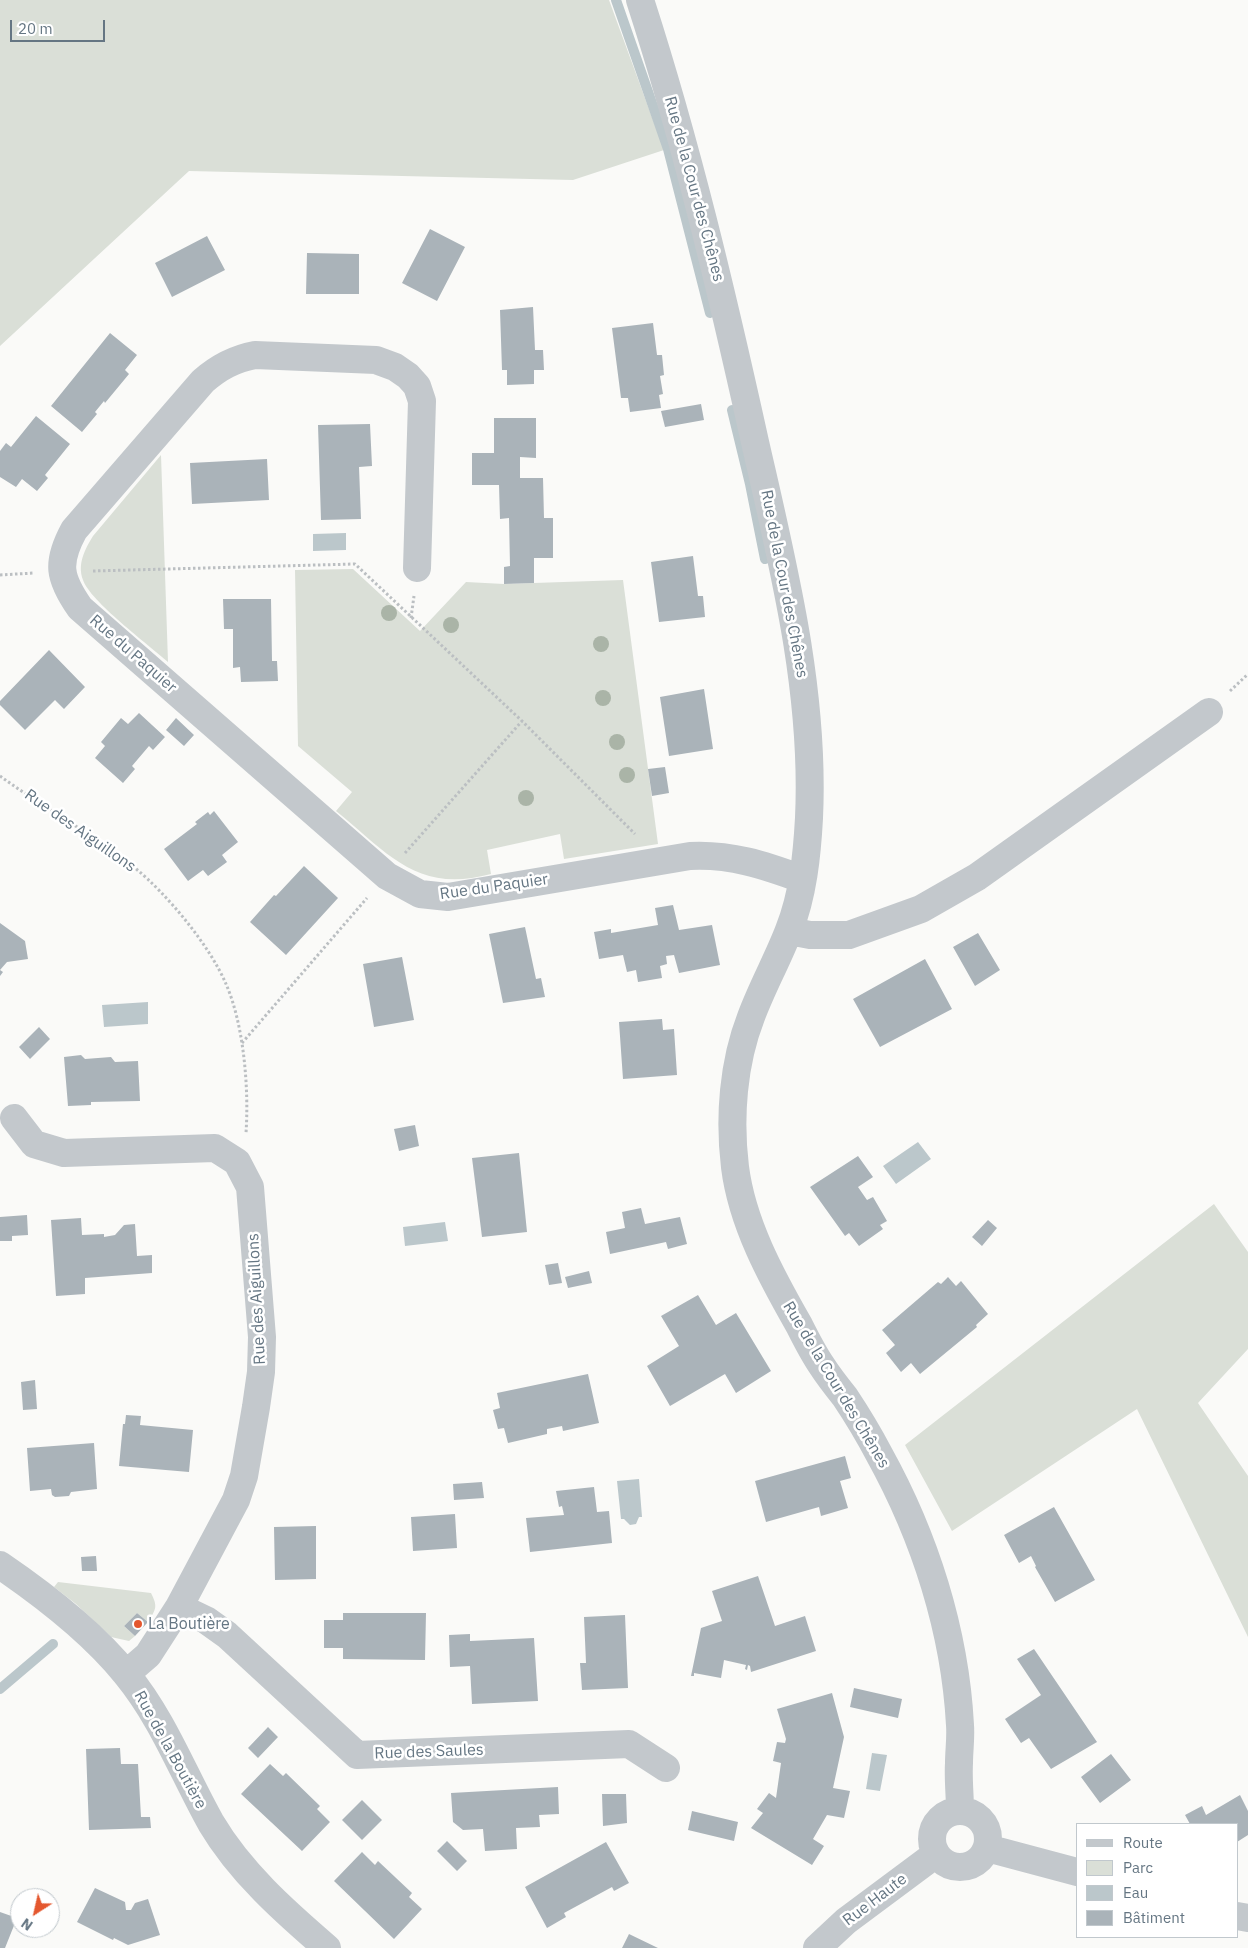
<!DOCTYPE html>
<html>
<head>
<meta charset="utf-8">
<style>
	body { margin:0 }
	#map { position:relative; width:1248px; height:1948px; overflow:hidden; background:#fafaf8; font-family:"IBM Plex Sans",sans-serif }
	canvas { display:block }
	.legend { position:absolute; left:1076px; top:1823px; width:162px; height:115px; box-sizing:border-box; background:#fff; border:1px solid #c1c8cd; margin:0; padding:6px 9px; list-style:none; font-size:15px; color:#657683 }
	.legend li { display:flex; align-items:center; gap:10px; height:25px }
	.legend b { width:25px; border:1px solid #c1c8cd }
	.north { position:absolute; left:10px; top:1888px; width:50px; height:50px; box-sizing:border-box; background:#fff; border:1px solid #c1c8cd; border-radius:50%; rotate:215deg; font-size:14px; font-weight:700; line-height:20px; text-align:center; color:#657683 }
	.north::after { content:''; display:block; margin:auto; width:18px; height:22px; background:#e4572e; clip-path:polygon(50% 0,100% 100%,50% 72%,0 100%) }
	.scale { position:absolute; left:10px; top:20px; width:95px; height:22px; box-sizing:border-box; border:2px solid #657683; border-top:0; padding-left:6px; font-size:15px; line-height:18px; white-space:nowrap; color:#657683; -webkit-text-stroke:4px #fff; paint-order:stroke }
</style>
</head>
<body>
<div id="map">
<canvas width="1248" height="1948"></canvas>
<ul class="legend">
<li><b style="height:6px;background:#c3c8cc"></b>Route</li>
<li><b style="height:14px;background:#dadfd7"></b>Parc</li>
<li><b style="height:14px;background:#bbc7cb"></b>Eau</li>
<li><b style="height:14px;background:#aab3b9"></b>Bâtiment</li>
</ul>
<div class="north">N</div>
<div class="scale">20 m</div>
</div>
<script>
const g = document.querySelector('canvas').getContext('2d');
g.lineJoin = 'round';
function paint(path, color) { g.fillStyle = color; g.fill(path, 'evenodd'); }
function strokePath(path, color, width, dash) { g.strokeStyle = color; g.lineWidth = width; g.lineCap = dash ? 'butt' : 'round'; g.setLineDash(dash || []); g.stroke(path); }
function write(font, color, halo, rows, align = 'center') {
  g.font = font + ' "IBM Plex Sans",sans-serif'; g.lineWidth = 5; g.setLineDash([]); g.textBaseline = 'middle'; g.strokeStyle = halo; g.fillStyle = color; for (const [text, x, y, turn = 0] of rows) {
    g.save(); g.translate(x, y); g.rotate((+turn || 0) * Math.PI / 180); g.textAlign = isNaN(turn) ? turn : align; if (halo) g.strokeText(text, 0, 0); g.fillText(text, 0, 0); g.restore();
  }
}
paint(new Path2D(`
	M0 0H609L664 150 573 180 189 171 0 346Z
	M161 455 168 662C149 645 90 601 83 580 77 564 85 549 93 536Z
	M353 569 420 631 466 582 504 584 623 580 658 844 564 859 560 834 487 850 491 874C417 894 389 854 336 811L352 792 298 746 295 570Z
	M1214 1204 1248 1252V1349L1198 1403 1248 1476V1637L1137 1409 952 1531 905 1445Z
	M58 1582 151 1593C158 1607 156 1609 148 1622L137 1613 124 1626 135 1636 129 1641 111 1637 76 1604 54 1587Z`), '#dadfd7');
paint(new Path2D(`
	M346 533V550L313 551V534Z
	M148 1002V1024L104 1027 102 1005Z
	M918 1142 931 1159 896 1184 883 1166Z
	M445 1222 448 1241 405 1246 403 1227Z
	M639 1479 642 1517H639L636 1524 630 1525 624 1519H621L617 1481Z
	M872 1753 887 1755 880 1791 866 1789Z`), '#bbc7cb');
strokePath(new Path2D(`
	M616 0 668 149 710 313
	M732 410 750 484 765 559
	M0 1689 53 1644`), '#bbc7cb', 10);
paint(new Path2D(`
	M430 229 465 247 437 301 402 283Z
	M207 236 225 270 172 297 155 263Z
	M307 253 359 254V294H306Z
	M533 307 535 350H543L544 370H534V384L507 385V370H502L500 310Z
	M653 323 657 355H662L664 375 660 376 663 394 659 395 661 408 630 412 628 398H621L612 328Z
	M110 333 137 355 125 370 129 374 105 403 104 401 95 412 97 414 82 432 51 406Z
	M701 404 704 420 665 427 661 411Z
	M36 416 70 444 45 475 48 478 37 491 22 479 16 487 0 477V451L6 443 11 447Z
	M494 418H536V458L520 457V478H543L544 518H553V558H534V583L504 584V567L510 566 509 518 500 519 499 485H472V453H494Z
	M370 424 372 466 359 467 361 519 321 520 318 425Z
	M267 459 269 500 192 504 190 463Z
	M693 556 698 596H703L705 617 659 622 651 562Z
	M223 599H271L272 661H277L278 681 241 682 240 667 233 668V629H224Z
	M49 650 85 687 64 709 55 700 25 730 0 705V701Z
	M704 689 713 749 669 756 660 697Z
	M139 713 165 737 153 750 149 746 132 766 135 769 123 783 95 758 105 746 101 742 121 718 128 724Z
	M176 718 194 735 184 746 166 730Z
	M665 767 669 793 652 796 648 769Z
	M214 811 238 842 222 855 227 862 208 876 203 870 188 881 164 849 197 824 195 822 208 812 210 815Z
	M304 866 338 898 286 955 250 922 274 895 276 896Z
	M673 905 679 930 712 925 720 965 679 973 674 955 666 956 667 964 660 966 662 978 638 982 636 970 627 972 623 955 599 959 594 932 611 929V933L658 925 655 908Z
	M0 923 25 941 28 959 7 962 0 970 3 972 0 976Z
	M525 927 536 979 541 978 545 997 503 1003 489 934Z
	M978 933 1000 970 975 986 953 947Z
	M402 957 414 1020 374 1027 363 964Z
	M925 959 952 1009 880 1047 853 999Z
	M662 1019 663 1030 674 1029 677 1075 623 1079 619 1022Z
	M39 1027 50 1039 30 1059 19 1047Z
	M81 1055 85 1059 111 1057 115 1062 138 1061 140 1101 91 1102V1105L68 1106 64 1057Z
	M415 1125 419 1146 399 1151 394 1129Z
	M519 1153 527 1232 482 1237 472 1158Z
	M858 1156 873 1177 858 1187 867 1200 873 1197 887 1221 880 1225 883 1229 859 1246 849 1233 845 1236 810 1187Z
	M641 1208 645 1224 680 1217 687 1244 668 1249 666 1242 610 1254 606 1232 625 1228 622 1212Z
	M27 1215 28 1235 12 1236V1241H0V1217Z
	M81 1218 82 1235 104 1234V1237L115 1235 124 1225 135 1224 137 1256 152 1255V1273L85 1278V1294L56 1296 51 1220Z
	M988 1220 997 1228 982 1246 972 1237Z
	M558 1263 562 1283 549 1285 545 1265Z
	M589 1271 592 1283 568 1288 565 1277Z
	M948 1277 956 1286 961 1281 988 1314 976 1325 977 1327 920 1374 911 1363 901 1372 886 1353 895 1345 882 1330 938 1282 941 1284Z
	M698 1295 716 1325 736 1313 771 1371 736 1393 725 1374 670 1406 647 1366 679 1346 661 1316Z
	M588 1374 599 1423 563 1431 562 1426 547 1429V1434L508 1443 504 1428 498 1429 493 1410 500 1408 497 1393Z
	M35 1380 37 1409 23 1410 21 1382Z
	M126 1415 141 1416 140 1425 193 1430 189 1472 119 1466 123 1424H125Z
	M94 1443 97 1489 71 1492 69 1496 55 1497 52 1495 51 1489 30 1491 27 1448Z
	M845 1456 851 1478 840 1481 848 1508 821 1516 819 1507 766 1522 755 1481Z
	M482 1482 484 1498 454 1500 453 1484Z
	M594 1487 597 1512 609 1511 612 1543 530 1552 526 1518 564 1515 562 1506 559 1507 556 1491Z
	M1054 1507 1095 1580 1055 1602 1035 1567 1036 1566 1031 1556 1019 1563 1004 1535Z
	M455 1514 457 1548 413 1551 411 1517Z
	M316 1526V1579L275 1580 274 1527Z
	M96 1556 97 1571H82L81 1557Z
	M758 1576 775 1626 805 1616 816 1651 751 1672 750 1666 748 1665 747 1670 745 1669 746 1665 724 1660 721 1678 694 1673V1676H691L701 1628 722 1621 712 1591Z
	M137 1613 148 1622 135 1636 124 1626Z
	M343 1613H426L425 1660 343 1659V1648H324V1620H343Z
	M625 1615 628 1688 582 1690 580 1663H586L584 1617Z
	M470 1634V1641L534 1638 538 1701 472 1704 470 1666 450 1667 449 1635Z
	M1034 1649 1097 1742 1051 1769 1029 1738 1021 1743 1005 1719 1041 1695 1017 1659Z
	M854 1688 902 1699 898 1718 850 1707Z
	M832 1693 844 1737 833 1788 850 1791 844 1818 827 1815 813 1839 824 1846 812 1865 751 1828 763 1813 757 1809 769 1793 776 1798 781 1763 773 1761 777 1742 785 1743 786 1739 777 1709Z
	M268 1727 278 1737 258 1758 248 1748Z
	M120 1748 121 1764H138L141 1817H150L151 1828 89 1830 86 1749Z
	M1111 1754 1131 1780 1100 1803 1081 1777Z
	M270 1764 283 1776 286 1773 320 1806 317 1809 330 1822 302 1851 241 1794Z
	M558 1787 559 1814 539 1815 540 1827 516 1828 517 1849 485 1851 483 1829 463 1830 453 1822 451 1793Z
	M602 1794H626L627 1823 603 1826Z
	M1240 1795 1248 1811V1835L1237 1842V1824H1190L1185 1815 1202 1806 1206 1815Z
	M362 1800 382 1820 362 1840 342 1820Z
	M692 1811 738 1822 734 1841 688 1830Z
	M447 1841 467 1861 457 1871 437 1851Z
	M606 1842 629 1883 614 1891 612 1887 564 1913 566 1917 547 1928 525 1887Z
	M362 1852 375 1865 378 1861 412 1893 409 1897 422 1909 394 1939 334 1881Z
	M95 1888 125 1902 126 1910H131L135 1903 148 1899 160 1935 128 1945 114 1938 113 1940 77 1922Z
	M0 1912 17 1918 5 1948H0Z
	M629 1934 658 1948H622Z`), '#aab3b9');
strokePath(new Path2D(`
	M93 571 355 564 522 721 635 834
	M0 575 34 573
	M411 618 414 596
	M1230 691 1248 674
	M0 776C44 808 93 834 135 868 167 894 210 946 226 984 244 1025 249 1089 246 1133
	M405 853 522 721
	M242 1043 367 898`), '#bbbfc2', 3, [2.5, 2.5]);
strokePath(new Path2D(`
	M640 0C687 145 722 293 755 442 783 565 815 690 809 818 807 855 803 895 789 930 778 959 762 987 751 1017 733 1063 729 1118 735 1167 742 1223 771 1276 799 1325 806 1339 813 1353 822 1366 829 1377 837 1387 845 1397 857 1415 869 1435 879 1454 925 1537 955 1631 960 1725 961 1738 959 1751 959 1763 958 1779 960 1795 960 1811
	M417 568 422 401 417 386 408 376 395 367 376 360 255 355C234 359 219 367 203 381L74 530C56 563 59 578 80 608L387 876 420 894 448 897 690 856C731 854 764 865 802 879
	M789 931 810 935H849L921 909 977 877 1209 712
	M14 1118 34 1144 64 1153 215 1148 237 1162 250 1187 262 1337 261 1372 256 1407 244 1476 236 1500 179 1607 148 1655 126 1674
	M0 1565C44 1595 93 1633 126 1674 163 1719 183 1773 211 1823 240 1872 284 1911 327 1948
	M179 1607 206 1620 227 1635 357 1755 629 1744 666 1768
	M932 1839a28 28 0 1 1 56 0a28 28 0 1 1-56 0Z
	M987 1848 1077 1872
	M1237 1916 1248 1918
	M817 1948 846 1921 936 1854`), '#c3c8cc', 28);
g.fillStyle = '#aab4a7';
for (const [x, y] of [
	[389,613],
	[451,625],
	[601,644],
	[603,698],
	[617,742],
	[627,775],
	[526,798]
]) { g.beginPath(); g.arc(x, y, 8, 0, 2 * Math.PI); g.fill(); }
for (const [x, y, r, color] of [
	[138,1624,5,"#e4572e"]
]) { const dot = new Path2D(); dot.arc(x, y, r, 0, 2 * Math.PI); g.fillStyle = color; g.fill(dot); strokePath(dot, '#fff', 2); }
write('16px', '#657683', '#fff', [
	["Rue de la Cour des Chênes",694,189,75],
	["Rue de la Cour des Chênes",784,584,79],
	["Rue du Paquier",133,654,41],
	["Rue des Aiguillons",80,831,35],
	["Rue du Paquier",494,887,-8],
	["Rue des Aiguillons",257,1299,-93],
	["Rue de la Cour des Chênes",836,1385,59],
	["Rue de la Boutière",170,1750,61],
	["Rue des Saules",429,1752,-2],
	["Rue Haute",875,1900,-37]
]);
write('16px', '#657683', '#fff', [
	["La Boutière",148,1624]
], 'left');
</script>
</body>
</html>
